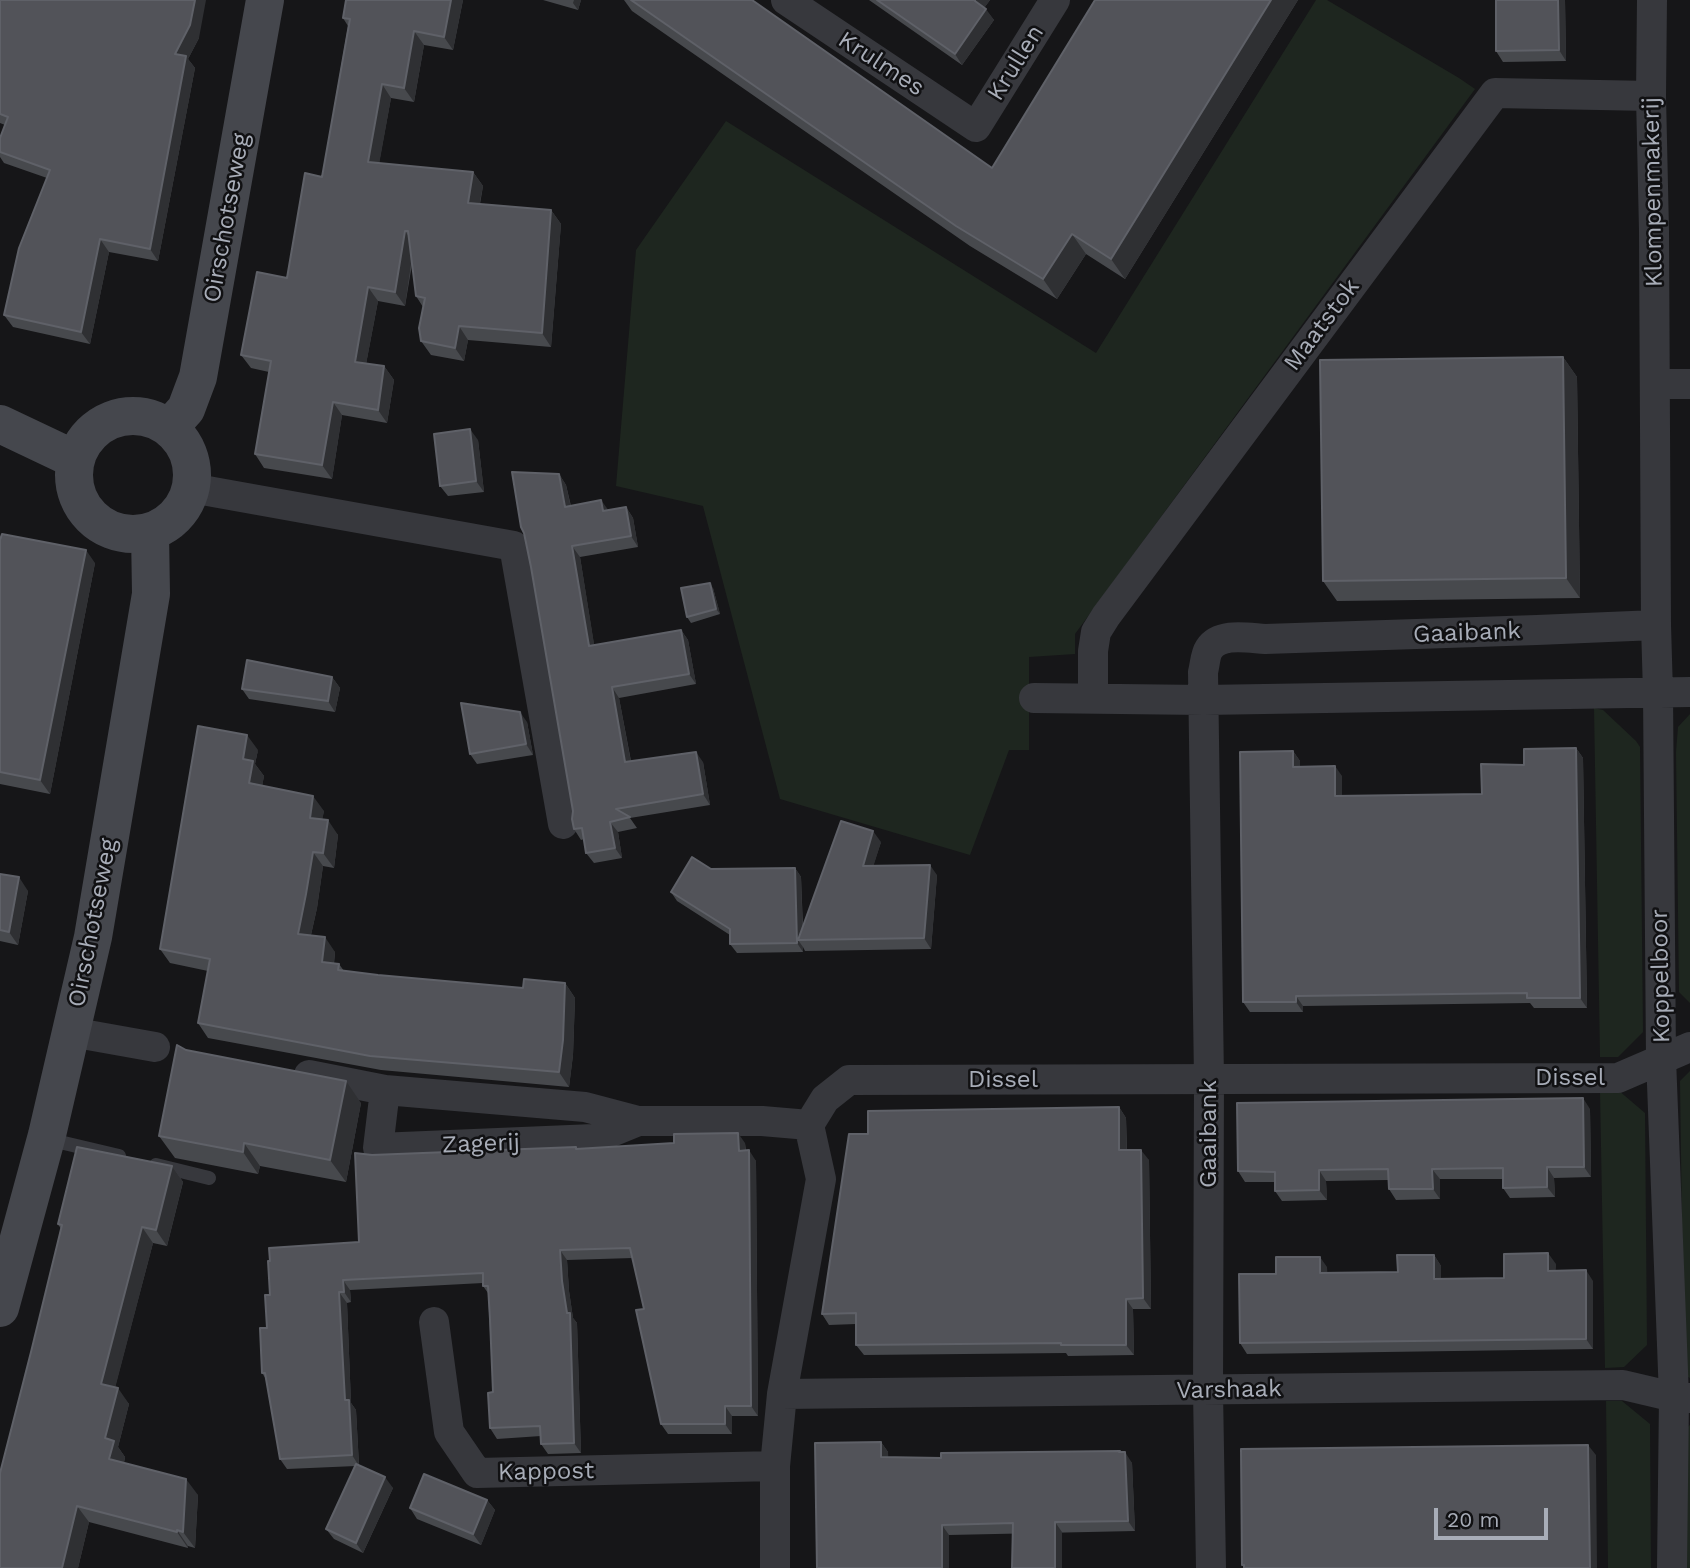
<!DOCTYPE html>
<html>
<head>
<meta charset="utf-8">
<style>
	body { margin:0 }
	#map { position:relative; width:1690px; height:1568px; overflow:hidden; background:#161618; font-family:"Work Sans",sans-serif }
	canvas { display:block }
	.scale { position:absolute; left:1434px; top:1508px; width:114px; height:32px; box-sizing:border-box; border:4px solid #a8adb8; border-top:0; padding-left:9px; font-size:21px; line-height:24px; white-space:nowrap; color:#a8adb8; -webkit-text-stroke:5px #111113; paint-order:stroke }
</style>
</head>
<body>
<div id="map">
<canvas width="1690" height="1568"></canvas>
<div class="scale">20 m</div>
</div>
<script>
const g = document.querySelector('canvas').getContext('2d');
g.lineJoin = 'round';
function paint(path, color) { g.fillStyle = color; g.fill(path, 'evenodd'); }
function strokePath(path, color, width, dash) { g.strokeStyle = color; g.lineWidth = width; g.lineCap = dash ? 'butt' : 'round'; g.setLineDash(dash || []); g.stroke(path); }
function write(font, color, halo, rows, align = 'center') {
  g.font = font + ' "Work Sans",sans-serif'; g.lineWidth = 5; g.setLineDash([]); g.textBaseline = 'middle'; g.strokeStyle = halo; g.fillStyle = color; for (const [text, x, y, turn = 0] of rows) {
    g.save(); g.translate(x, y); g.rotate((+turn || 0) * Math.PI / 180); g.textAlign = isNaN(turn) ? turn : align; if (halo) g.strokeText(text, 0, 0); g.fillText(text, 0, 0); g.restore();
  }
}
paint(new Path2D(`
	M1316 0H1327L1459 78 1475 89 1075 634V654L1029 657V750H1009L970 855 780 799 703 506 616 486 636 250 726 121 1096 353Z
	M1594 708 1603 710 1636 741 1640 747 1643 1032 1618 1057H1600Z
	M1690 714V1003L1679 992 1676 752 1678 727Z
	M1690 1071V1378L1684 1375 1680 1081Z
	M1618 1090 1645 1113 1647 1345 1624 1367 1605 1368 1600 1091Z
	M1606 1401H1622L1650 1424 1651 1568H1608Z
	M1690 1425V1568H1686L1684 1429Z`), '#1e261f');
strokePath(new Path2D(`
	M47 1139 119 1156
	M156 1165 209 1178`), '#37383d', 14);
strokePath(new Path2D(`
	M786 0 976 127 1055 0
	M1652 0 1651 96 1654 231 1656 625 1658 693 1661 1058 1674 1397 1672 1568
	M1655 384H1690
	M191 488 514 546 563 824
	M1034 698 1204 700 1690 692
	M1093 698V651L1096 632 1106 616 1495 93 1651 96
	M71 1032 155 1047
	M309 1075 385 1090 585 1107 638 1121H762L809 1125
	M385 1090 378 1148 594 1139 638 1121
	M434 1322 449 1432 477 1473 775 1466
	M782 1394 1623 1385 1674 1397 1690 1398
	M775 1568V1466L782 1394 821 1179 809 1125 825 1099 849 1080 1618 1078 1690 1047
	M1211 1568 1208 1391 1209 1079 1203 672C1205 665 1205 655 1209 649 1220 632 1248 638 1265 639L1537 630 1656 625`), '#37383d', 30);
strokePath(new Path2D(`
	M74 475a59 59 0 1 1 118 0a59 59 0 1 1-118 0Z
	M0 424 76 460
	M169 428 186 409 198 377 265 0
	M0 1308 47 1135 93 937 151 594 150 532`), '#45474d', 38);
paint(new Path2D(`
	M0 0 199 38 188 59 195 68 158 261 109 252 90 344 13 327 4 315 47 178 4 163 0 157V138L5 125 0 123Z
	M463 0 453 50 424 45 414 102 391 98 379 163 473 172 483 186 480 204 551 210 561 224 551 347 468 340 464 361 431 355 421 341 423 307 416 296 412 264 405 306 378 301 366 364 384 366 394 380 387 423 342 415 332 479 264 468 255 454 269 372 251 368 241 355 287 278 322 177 348 26 343 18Z
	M543 0H581L578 10Z
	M624 0H752L992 168 1095 0H1298L1125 279 1086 254 1057 299 970 246 632 11Z
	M869 0H990L984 8 994 20 962 65Z
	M1496 0H1565L1566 61 1503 62 1496 51Z
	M1563 357 1577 377 1580 598 1337 601 1323 581Z
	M478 440 484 492 448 496 440 486Z
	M559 474 566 485 571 506 608 510 626 507 633 518 638 547 580 557 594 645 681 630 688 640 696 684 619 698 631 761 703 762 710 805 630 818 637 828 618 832 622 858 594 863 586 853 584 839 581 840 574 829Z
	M0 540 95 563 50 794 0 784Z
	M713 588 720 614 691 623 687 617Z
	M332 677 340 688 335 712 249 699 242 689Z
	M527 722 533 755 477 764 470 754Z
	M1576 748 1583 758 1587 1008H1534L1530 1003 1303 1006V1012H1250L1243 1002 1293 751 1300 761V767L1342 776V796L1482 794 1524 765Z
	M258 750 255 764 264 776 262 786 324 811 322 819 338 835 334 868 323 866 317 908 311 935 335 952 334 964H339L344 971 378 975 523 988 565 983 575 998 573 1055 569 1087 381 1070 208 1038 198 1023 208 971 170 963 160 949Z
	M881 842 873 866 937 875 931 949 805 951 803 947V952L737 953 730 944V935L677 901 671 892 711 869 795 868 801 877 803 927Z
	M0 874 28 891 18 945 0 941Z
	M186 1050 361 1103 346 1182 260 1166 258 1174 175 1158 159 1136Z
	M1119 1107 1126 1118 1127 1150 1149 1160 1151 1309H1133L1134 1355 1068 1356 1066 1353 864 1355 856 1345V1324L829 1325 822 1314 868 1134Z
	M1590 1109 1591 1177 1554 1178 1555 1197 1510 1198 1503 1188V1179H1440V1199L1396 1200 1389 1189 1388 1180 1326 1181 1327 1200 1282 1201 1275 1191V1182H1245L1238 1171Z
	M745 1143 746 1151 756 1161 758 1416H732V1434H668L661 1424 644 1309 633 1258 567 1260 569 1291 573 1318 577 1323 581 1453 548 1454 541 1444V1436L497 1439 490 1428 493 1392 488 1293 483 1286V1283L350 1290 351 1302 347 1303 351 1403 356 1410 359 1465 393 1488 363 1553 334 1539 326 1529 356 1466 287 1469 280 1459 266 1379 262 1373 270 1295 359 1242 372 1155 576 1147 577 1149Z
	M172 1166 183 1182 167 1246 153 1243 115 1387 129 1404 118 1447 125 1457 124 1463 198 1495 195 1548 188 1546V1548L89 1522 78 1568H0L61 1229 58 1224Z
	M1434 1255 1441 1266V1279L1504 1278 1556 1264 1555 1271 1593 1281V1349L1247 1354 1240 1343 1276 1274 1327 1267V1273L1398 1272Z
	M881 1442 888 1452V1457L941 1458 1121 1452 1132 1463 1135 1531 949 1535V1568H817Z
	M487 1500 495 1510 481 1545 417 1519 410 1508Z`), '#47494d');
paint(new Path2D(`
	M195 0H206L199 38 188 59 195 68 158 261 150 249 175 54Z
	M451 0H463L453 50 444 37Z
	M574 0H581L578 10 573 3Z
	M975 0H990L982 11 975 1Z
	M1271 0H1298L1125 279 1111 259Z
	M1558 0H1565L1566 61 1559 50Z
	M986 9 994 20 962 65 955 54Z
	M414 31 424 45 414 102 404 88Z
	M382 84 391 98 377 176 368 162Z
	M473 172 483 186 477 217 468 203Z
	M551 210 561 224 551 347 542 333Z
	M405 231 414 244 405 306 395 292Z
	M1072 234 1086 254 1057 299 1043 279Z
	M100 239 109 252 90 344 81 332Z
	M368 287 378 301 364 375 355 362Z
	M459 326 468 340 464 361 455 348Z
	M1563 357 1577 377 1580 598 1566 578Z
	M384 366 394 380 387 423 378 410Z
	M333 402 342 415 332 479 322 465Z
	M470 429 478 440 484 492 476 481Z
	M559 474 566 485 573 517 565 507Z
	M601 500 609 511H603Z
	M626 507 633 518 638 547 631 536Z
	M572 546 580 557 596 656 589 646Z
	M86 550 95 563 50 794 40 780Z
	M710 583 713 588 720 614 716 609Z
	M681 630 688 640 696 684 689 674Z
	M332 677 340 688 335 712 328 701Z
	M612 687 619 698 633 773 625 762Z
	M520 712 527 722 533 755 526 744Z
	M247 735 258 750 255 764 264 776 260 798 249 783 243 759Z
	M1576 748 1583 758 1587 1008 1580 998Z
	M1293 751 1300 761V777L1293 767Z
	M696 752 703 762 710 805 703 794Z
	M1335 766 1342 776V806L1335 796Z
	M313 796 324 811 320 832 310 818Z
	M328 820 338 835 334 868 323 853Z
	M610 822 618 832 622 858 615 848Z
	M873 831 881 842 870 877 863 866Z
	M313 852 323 866 317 908 308 948 298 934Z
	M930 865 937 875 931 949 924 938Z
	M795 868 801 877 803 940H798L803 947V952L797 943Z
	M19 877 28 891 18 945 9 932Z
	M325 937 335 952 332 977 322 962Z
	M565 983 575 998 573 1055 569 1087 559 1072Z
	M1296 996 1303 1006V1012L1296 1002Z
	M346 1081 361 1103 346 1182 330 1160Z
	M1583 1098 1590 1109 1591 1177 1584 1167Z
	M1119 1107 1126 1118 1127 1160 1119 1150Z
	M738 1133 745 1143 746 1161 739 1151Z
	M244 1143 260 1166 258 1174 243 1152Z
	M749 1150 756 1161 758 1416 751 1406Z
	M1141 1150 1149 1160 1151 1309 1143 1298Z
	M172 1166 183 1182 167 1246 156 1230Z
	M1547 1167 1554 1178 1555 1197 1547 1187Z
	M1432 1169 1440 1179V1199L1433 1189Z
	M1319 1170 1326 1181 1327 1200 1319 1190Z
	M142 1227 153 1243 112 1400 101 1384Z
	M560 1250 567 1260 569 1291 573 1318 577 1323 581 1453 574 1443 567 1313 562 1281Z
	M1548 1253 1556 1264 1555 1281 1548 1271Z
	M1434 1255 1441 1266V1289L1434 1279Z
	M1320 1257 1327 1267 1328 1283 1320 1273Z
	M1586 1270 1593 1281V1349L1586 1339Z
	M343 1280 350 1290 351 1302 344 1292Z
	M339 1292 347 1303 351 1403 356 1410 359 1466 352 1455 345 1400Z
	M1126 1299 1133 1309 1134 1355 1126 1345Z
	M118 1388 129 1404 118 1447 125 1457 121 1475 109 1459 105 1438Z
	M725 1406 732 1416V1434L725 1424Z
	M881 1442 888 1452 889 1468 881 1457Z
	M1588 1445 1596 1455 1597 1568H1590Z
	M1120 1451 1125 1459V1452L1132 1463 1135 1531 1128 1521Z
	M385 1477 393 1488 363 1553 356 1543Z
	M186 1479 198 1495 195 1548 183 1532Z
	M487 1500 495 1510 481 1545 473 1534Z
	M77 1506 89 1522 78 1568H62Z
	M1055 1522 1062 1532V1568H1055Z
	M942 1525 949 1535V1568H942Z
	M177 1530 188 1546V1548L177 1532Z`), '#2f3033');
const building = new Path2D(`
	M0 0H195L190 25 175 54 186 56 150 249 100 239 81 332 4 315 19 248 50 170 0 152V138L8 117 0 114Z
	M346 0H451L444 37 414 31 404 88 382 84 368 162 473 172 468 203 551 210 542 333 459 326 455 348 421 341 419 328 425 298 416 296 408 231H405L395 292 368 287 355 362 384 366 378 410 333 402 322 465 255 454 271 361 241 355 257 272 287 278 305 173 322 177 350 19 343 18Z
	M631 0H752L992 168 1095 0H1271L1111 259 1072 234 1043 279 956 226Z
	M877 0H975V1L986 9 955 54Z
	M1496 0H1558L1559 50 1496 51Z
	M1563 357 1566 578 1323 581 1320 360Z
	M470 429 476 481 440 486 434 434Z
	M512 472 559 474 565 507 601 500 603 511 626 507 631 536 572 546 589 646 681 630 689 674 612 687 625 762 696 752 703 794 616 809 630 817 610 822 615 848 586 853 582 828 574 829 572 819 573 811 531 567 524 533 521 527Z
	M2 534 86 550 40 780 0 772V540Z
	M710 583 716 609 687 617 681 588Z
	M247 660 332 677 328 701 242 689Z
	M461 703 520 712 526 744 470 754Z
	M198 726 247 735 243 759 253 761 249 783 313 796 310 818 328 820 323 853 313 852 306 894 298 934 325 937 322 962 339 964 338 970 378 975 523 988 524 979 565 983 563 1040 559 1072 370 1056 198 1023 210 959 160 949Z
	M1576 748 1580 998H1527V993L1296 996V1002H1243L1240 752 1293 751V767L1335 766V796L1408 795 1482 794 1481 764 1524 765V749Z
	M841 821 873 831 863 866 930 865 924 938 798 940Z
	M692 857 711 869 795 868 797 943 730 944V929L671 892Z
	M0 874 19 877 9 932 0 930Z
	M177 1045 186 1050 346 1081 330 1160 244 1143 243 1152 159 1136Z
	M1583 1098 1584 1167H1547V1187L1503 1188V1168L1432 1169 1433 1189H1389L1388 1169 1319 1170V1190L1275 1191V1172L1238 1171 1237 1103Z
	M1119 1107V1150H1141L1143 1298 1126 1299V1345H1061V1343L856 1345V1313L822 1314 849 1134H868V1111Z
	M738 1133 739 1151 749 1150 751 1406H725V1424H661L636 1310 644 1309 630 1248 560 1250 562 1281 567 1313H570L574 1443 541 1444 540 1426 490 1428 488 1393 493 1392 490 1319 488 1286H483V1273L343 1280 344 1292H339L345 1400H349L352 1455 280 1459 265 1373H262L260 1328H267L265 1295H270L268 1261H270L269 1248 359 1242 355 1153 372 1155 576 1147V1149L674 1143V1134Z
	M77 1147 172 1166 156 1230 142 1227 101 1384 118 1388 105 1438 114 1441 109 1459 186 1479 183 1532 177 1530V1532L77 1506 62 1568H0V1473L31 1352 62 1225 58 1224Z
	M1548 1253V1271L1586 1270V1339L1240 1343 1239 1274H1276V1257H1320V1273L1398 1272 1397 1255H1434V1279L1504 1278V1254Z
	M881 1442V1457L941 1458V1453L1120 1451 1119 1452H1125L1128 1521 1055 1522V1568H1012L1013 1523 942 1525V1568H817L815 1443Z
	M1588 1445 1590 1568H1244V1565H1242L1241 1449Z
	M356 1464 385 1477 356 1543 326 1529Z
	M424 1474 487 1500 473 1534 410 1508Z`);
paint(building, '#525359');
strokePath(building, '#5f6168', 2);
write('24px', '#a8adb8', '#111113', [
	["Krullen",1016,63,-58],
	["Krulmes",881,64,33],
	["Klompenmakerij",1653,192,-91],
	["Oirschotseweg",227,218,-80],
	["Maatstok",1322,325,-53],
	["Gaaibank",1467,633,-2],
	["Oirschotseweg",93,923,-79],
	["Koppelboor",1661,976,-91],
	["Dissel",1570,1078],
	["Dissel",1003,1080],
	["Gaaibank",1209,1134,-90],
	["Zagerij",481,1144,-2],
	["Varshaak",1229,1390,-1],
	["Kappost",546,1472,-1]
]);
</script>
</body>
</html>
